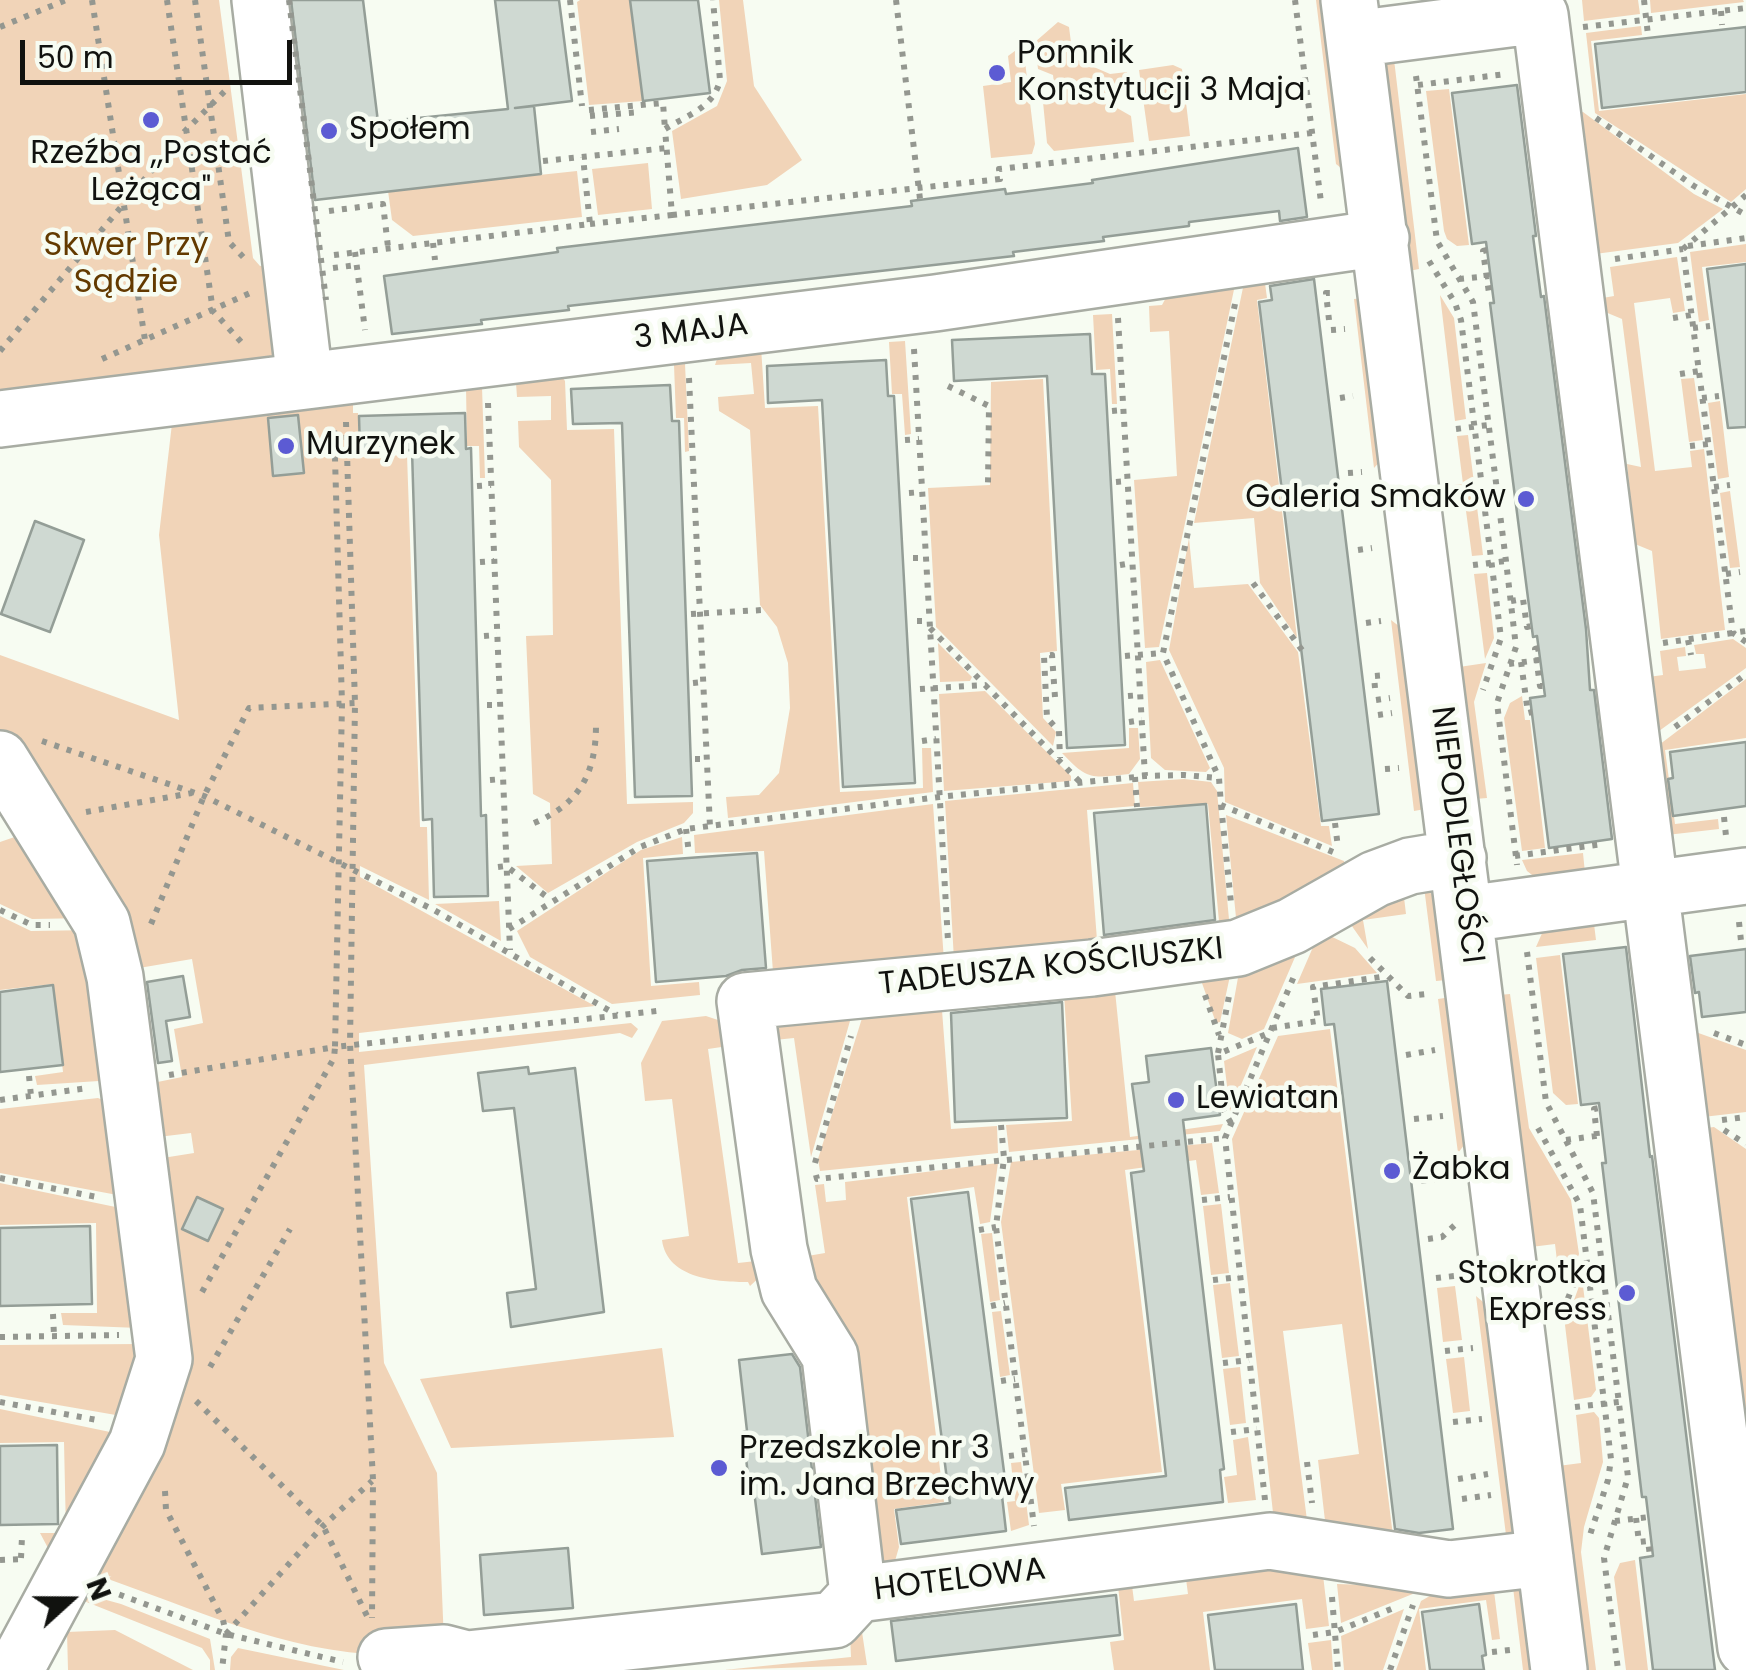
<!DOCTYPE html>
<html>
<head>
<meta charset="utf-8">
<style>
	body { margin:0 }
	#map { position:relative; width:1746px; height:1670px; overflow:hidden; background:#f7fcf2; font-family:Poppins,sans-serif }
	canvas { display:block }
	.north { position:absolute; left:20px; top:1550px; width:100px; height:100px; -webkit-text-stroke:8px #f7fcf2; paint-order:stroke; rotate:69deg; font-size:28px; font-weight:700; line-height:40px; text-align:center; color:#11120f }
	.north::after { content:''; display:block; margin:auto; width:35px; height:45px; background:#11120f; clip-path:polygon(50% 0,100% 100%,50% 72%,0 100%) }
	.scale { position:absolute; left:20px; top:40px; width:272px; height:45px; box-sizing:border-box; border:5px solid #11120f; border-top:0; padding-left:12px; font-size:30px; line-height:35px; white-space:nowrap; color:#11120f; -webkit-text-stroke:8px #f7fcf2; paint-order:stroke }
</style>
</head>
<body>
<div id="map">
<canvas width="1746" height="1670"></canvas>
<div class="north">N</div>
<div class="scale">50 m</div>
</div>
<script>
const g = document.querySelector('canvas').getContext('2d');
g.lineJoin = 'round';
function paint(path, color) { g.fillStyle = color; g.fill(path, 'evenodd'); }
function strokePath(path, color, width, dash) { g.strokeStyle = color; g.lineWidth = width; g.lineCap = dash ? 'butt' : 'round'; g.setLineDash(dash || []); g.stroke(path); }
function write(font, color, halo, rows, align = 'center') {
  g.font = font + ' Poppins,sans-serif'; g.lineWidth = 9; g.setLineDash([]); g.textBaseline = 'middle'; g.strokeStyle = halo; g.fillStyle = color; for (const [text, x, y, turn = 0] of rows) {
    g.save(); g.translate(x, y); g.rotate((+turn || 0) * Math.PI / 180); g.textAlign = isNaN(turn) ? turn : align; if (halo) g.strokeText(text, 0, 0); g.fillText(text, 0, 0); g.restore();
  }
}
paint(new Path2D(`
	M0 0H219L253 258 260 266 279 264 288 368 0 412Z
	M580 0H630L643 101 589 105 577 2Z
	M719 0H743L754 86 802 160 767 185 681 199 672 131 717 106 727 81Z
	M1316 0H1325L1346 166 1341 168 1336 164Z
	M1582 0H1638L1640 14 1584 21Z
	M1650 0H1743L1744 2 1651 13Z
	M1058 22 1069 27 1073 58 1110 74 1127 72 1128 82 1115 92 1117 108 1131 116 1134 142 1054 151 1047 143 1043 102 1055 92 1053 75 1038 69 1035 42Z
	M1641 26 1642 35 1591 41 1599 111 1746 94V189L1731 202 1595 113 1586 33Z
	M1023 45 1035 144 1032 154 991 158 983 86 1011 82 1008 56Z
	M1393 51 1419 269 1409 271 1384 65Z
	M1173 65 1182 69 1190 136 1149 141 1139 70Z
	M1449 89 1469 245 1457 246 1447 239 1444 231 1426 91Z
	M1583 112 1694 194 1723 209 1678 243 1595 254 1570 114Z
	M648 163 652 209 598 215 592 169Z
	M577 171 582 217 413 236 392 220 388 191Z
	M1746 244V262L1702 267 1709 320 1699 322 1690 252Z
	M1677 257 1685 311 1673 313 1670 298 1634 303 1655 471 1692 467 1690 451 1704 449 1725 630 1661 639 1652 551 1635 544 1627 464 1641 467 1622 319 1598 309 1591 300 1614 296 1610 267Z
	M1264 276 1267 298 1257 300 1297 638 1260 583 1254 518 1194 523 1245 278Z
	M1236 280 1159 647 1145 648 1134 480 1177 476 1169 331 1150 332 1149 306 1162 305 1169 292Z
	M1440 295 1454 318 1466 419 1455 421Z
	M1364 298 1383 458 1374 468 1354 299Z
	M1112 314 1117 404H1112L1110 369 1096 370 1093 315Z
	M905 341 911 434 905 435 902 394H892L889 342Z
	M761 347 765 408 818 406 840 792 923 788 922 748H931L933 792 728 818 726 797 759 795 779 773 790 708 788 663 777 627 760 605 750 430 719 411 718 397 754 394 751 363 715 365 720 350Z
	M685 364 689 451 685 452 684 418H676L674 365Z
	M524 371H558L565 381 567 430 614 429 627 804 693 802V813L684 823 637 842 548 893 516 866 552 864 550 803 533 794 526 636 553 635 551 480 519 447 518 421 551 420V396L517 397 516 383Z
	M1694 378 1703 440 1689 442 1681 379Z
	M1043 379 1057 651 1040 653 1043 718 1056 732 1053 746 936 627 928 488 990 485 991 382Z
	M466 387H482L485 478H480L479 446H467Z
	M353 393V413H358L360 457 407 455 420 827H427L429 900 360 866V877L595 1006 359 1033V1052L631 1023 638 1029 632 1038 620 1033 364 1065 384 1363 437 1473 444 1642C420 1646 391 1656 368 1654 267 1647 173 1599 78 1569L148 1432 150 1160 194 1153 191 1133 158 1137 138 1086 182 1077 174 1029 203 1023 192 959 139 968 0 746V655L179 720 159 535 173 415Z
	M1720 401 1729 477 1718 479 1708 403Z
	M1468 435 1483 555 1472 556 1464 496 1437 499 1436 487 1463 484 1457 436Z
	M1730 491 1740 567 1730 568 1720 493Z
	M1189 538 1194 588 1248 584 1298 652 1321 826H1329L1332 846 1225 802 1224 768 1169 650Z
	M1487 573 1494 638 1485 659 1474 574Z
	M1391 620 1404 630 1425 809 1414 811Z
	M1733 639 1746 648V668L1648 739 1641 678 1663 675 1660 651 1685 647 1686 656 1677 657 1679 671 1706 668 1704 654H1696L1694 645Z
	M938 643 972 677 970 681 940 682Z
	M1160 660 1210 768 1206 772 1165 770 1151 758 1146 662Z
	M1486 663 1474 702 1487 798 1475 799 1459 667Z
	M1746 679V738L1665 750 1675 824 1718 819 1719 829 1658 836 1647 754Z
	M985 691 1071 776V781L944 791 939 694Z
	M1522 696 1525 720H1530L1545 848 1522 851 1504 718 1510 703Z
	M1129 728H1138L1140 759 1129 774C1092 778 1088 781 1062 753L1129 748Z
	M1184 779 1211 782 1217 791 1230 930 1220 932 1208 804 1140 807 1138 782Z
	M1133 783 1135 806 1087 810 1097 940 954 960 945 801Z
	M933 804 944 961 773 972 764 851 695 853 694 835Z
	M1226 815 1344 861 1346 874 1237 928Z
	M35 830 89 918 32 919 0 904V842Z
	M682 837 683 854 643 858 651 986 699 982 700 995 612 1004 530 957 517 931 641 850Z
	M1583 853 1585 873 1536 878 1527 871 1522 860Z
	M1424 887 1437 899 1447 980 1436 981Z
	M1403 889 1406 914 1363 920 1368 949 1342 912 1393 904 1392 890Z
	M499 901 501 941 435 904Z
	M0 916 31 931 93 930 111 1070 99 1081 37 1085 35 1076 63 1072 53 984 0 990Z
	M1594 924 1596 940 1536 947 1543 931Z
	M1308 927 1264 1029 1242 1039 1228 1033 1241 961Z
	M1320 931 1355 948 1377 973 1297 984Z
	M1560 955 1578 1104 1566 1105 1553 1093 1536 958Z
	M1233 962 1220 1022 1216 1023 1196 966Z
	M1115 991 1130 1137 1223 1124 1220 1131 1009 1152 1006 1125 1072 1121 1064 993Z
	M1510 994 1529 1128 1571 1200 1579 1254 1568 1285 1560 1286 1555 1244 1531 1247 1499 995Z
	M941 997 951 1129 997 1126 998 1153 820 1171 818 1159 868 999Z
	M1451 997 1468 1140 1458 1153 1438 999Z
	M856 1000 811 1157 794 1038 765 1041 769 1022Z
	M706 1016 721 1021 735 1045 708 1049 738 1263 765 1260 763 1274 750 1286 748 1282C720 1282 667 1280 662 1240L689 1236 672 1099 645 1101 641 1063 662 1021Z
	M1330 1029 1394 1544 1327 1538 1318 1460 1359 1454 1342 1324 1283 1331 1309 1536 1275 1531 1232 1139 1278 1036Z
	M1690 1030 1746 1050V1112L1703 1117Z
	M1257 1047 1230 1111 1224 1061Z
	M98 1098 114 1105 128 1197 0 1173V1109Z
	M1714 1127 1746 1149V1455L1691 1130Z
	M1212 1143 1219 1193 1201 1195 1196 1160 1125 1170 1162 1472 1061 1484 1065 1510 1039 1513 1001 1222 1011 1162Z
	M998 1163 990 1222 980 1224 974 1187 907 1197 944 1502 894 1509 899 1547 893 1568 883 1570 796 1258 825 1253 815 1185 824 1184 826 1202 846 1200 845 1182Z
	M0 1183 130 1210 139 1328 63 1325 61 1313H97L96 1223 0 1225Z
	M1221 1204 1229 1273 1211 1275 1203 1206Z
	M992 1233 1000 1300 990 1302 981 1234Z
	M1582 1278 1596 1390 1591 1397 1574 1400 1565 1325Z
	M1230 1283 1239 1356 1222 1358 1213 1285Z
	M1455 1286 1462 1340 1443 1342 1437 1288Z
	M1476 1296 1489 1307 1516 1533 1507 1543Z
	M1001 1311 1010 1375 1000 1377 992 1312Z
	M140 1344 139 1419 0 1395V1345Z
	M662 1348 674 1437 451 1448 420 1379Z
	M1464 1357 1470 1411 1453 1413 1446 1359Z
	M1240 1367 1246 1423 1230 1425 1223 1369Z
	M0 1409 134 1437 59 1547 48 1548 40 1533H66L64 1442 0 1443Z
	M1594 1412 1599 1418 1603 1462 1584 1527 1581 1552 1596 1670H1582L1558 1466 1581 1463 1576 1415Z
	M1248 1437 1256 1500 1228 1503 1224 1477 1237 1475 1233 1440Z
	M1021 1462 1029 1525 1011 1531 1007 1502 1015 1501 1011 1463Z
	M1258 1554 1323 1575 1329 1626 1306 1629 1302 1599 1203 1612 1210 1670H1114L1110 1642 1124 1640 1118 1586 1130 1570 1134 1601 1188 1594 1184 1564Z
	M1635 1560 1648 1670H1626L1614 1577 1620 1563Z
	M1512 1579 1523 1590 1533 1670H1523Z
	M1337 1584 1430 1587 1341 1623Z
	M70 1590 121 1604 210 1639 215 1670H210V1660L202 1648 74 1597Z
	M1494 1591 1500 1639 1492 1640 1486 1600 1419 1609 1426 1670H1396L1421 1601 1435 1593Z
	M1404 1609 1383 1670H1344L1341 1636Z
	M115 1630 193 1670H68L67 1632Z
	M862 1632 867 1665 724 1670 851 1657 850 1634Z
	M1331 1640 1333 1670H1312L1308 1643Z
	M238 1648 344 1670H230L231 1657Z`), '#f1d4b8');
const building = new Path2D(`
	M291 0H363L378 122 508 109 495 0H559L572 101 515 108 534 106 541 174 315 200Z
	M630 0H698L710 93 643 101Z
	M1746 27V92L1602 108 1595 44Z
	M1517 85 1536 236H1533L1541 297 1544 296 1586 629 1590 690H1594L1612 839 1549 848 1530 698 1545 696 1537 636 1533 637 1490 303H1494L1486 242 1472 244 1452 93Z
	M1298 148 1307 217 1280 221 1279 211 1189 222V226L1103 237 1104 241 1013 252 1014 256 568 306 569 310 481 320 482 324 392 334 384 276 558 252 557 248 912 206 911 201 1005 189 1006 194 1093 183 1092 180Z
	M1746 264V427L1728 428 1707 269Z
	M1314 279 1379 814 1322 821 1259 302 1272 300 1270 286Z
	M1090 334 1092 374H1105L1125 745 1067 748 1047 376 954 381 952 340Z
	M886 360 888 396H894L915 783 843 787 822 400 768 403 767 366Z
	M670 385 672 421H679L692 796 635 797 622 423 573 424 571 389Z
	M465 413 466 449 471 448 481 816 486 815 488 896 434 897 432 819 423 820 412 450 360 451 359 416Z
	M298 415 304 473 273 476 268 418Z
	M35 521 84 540 50 632 1 614Z
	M1746 742V806L1673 816 1668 779 1673 778 1670 752Z
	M1206 804 1215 920 1104 935 1094 813Z
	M757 853 766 968 742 970 726 976 656 982 647 861Z
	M1626 947 1650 1157 1652 1156 1715 1670H1653L1640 1558 1653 1556 1646 1497H1642L1602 1163H1606L1599 1103 1581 1105 1563 954Z
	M1746 949V1012L1702 1017 1699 992 1695 993 1690 956Z
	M183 976 190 1017 166 1021 172 1061 158 1063 147 982Z
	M1387 981 1453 1529 1419 1533 1395 1529 1334 1024 1325 1025 1321 989Z
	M53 985 63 1065 0 1072V992Z
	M1062 1002 1067 1118 955 1122 951 1013Z
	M1211 1048 1220 1115 1183 1120 1224 1469 1220 1470 1223 1502 1069 1520 1065 1488 1166 1476 1131 1173 1144 1171 1132 1084 1149 1082 1146 1056Z
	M528 1067 529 1074 575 1068 604 1312 511 1327 507 1293 536 1289 514 1108 483 1111 478 1073Z
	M968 1192 1007 1495 1002 1496 1006 1531 901 1544 896 1510 950 1503 911 1199Z
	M197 1197 223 1209 208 1241 182 1229Z
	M90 1226 92 1304 0 1306V1228Z
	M792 1354 800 1367 821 1547 762 1554 753 1483 749 1484 743 1432 747 1431 739 1360Z
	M57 1445 58 1524 0 1525V1446Z
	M568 1548 573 1608 484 1615 480 1555Z
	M1116 1595 1120 1635 896 1661 891 1621Z
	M1296 1604 1303 1670H1215L1208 1615Z
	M1479 1604 1486 1655 1482 1656 1484 1670H1430L1422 1612Z`);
paint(building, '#cfd9d2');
strokePath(building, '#949e97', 2.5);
const minor = new Path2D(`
	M260 0 305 381
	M1349 0 1559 1670
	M1540 15 1746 1648
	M1354 39 1540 15
	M0 419 935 303 1381 238
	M0 759 102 923 115 977 164 1359 137 1443 15 1670
	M1466 914 1746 876
	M858 1594 830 1356 789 1290 779 1249 745 1001 1092 968 1238 948 1292 926 1375 879 1410 866 1458 858
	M386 1657 444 1653 467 1659 834 1620 858 1594 1270 1541 1449 1569 1545 1558`);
strokePath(minor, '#a8aca3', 60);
strokePath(new Path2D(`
	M92 0 145 340
	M167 0 213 311 243 344
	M195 0 229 242 246 260
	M570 0 582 106
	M896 0 920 199
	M1295 0 1321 202
	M1644 0 1648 35
	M1721 11 1722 25
	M0 27 66 0
	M1583 27 1746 8
	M1416 76 1437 241 1473 302 1506 561 1516 647 1497 703 1517 865
	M1418 85 1506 74
	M589 110 663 103 665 129
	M590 116 640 112
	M1596 118 1694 186 1746 215
	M591 132 619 129
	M543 161 667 148
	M1746 195 1683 249 1733 633 1746 642
	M329 211 383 204 388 247
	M672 215 1000 179 999 169 1312 133
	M590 224 672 215 665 129C688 115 714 107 720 80L713 0
	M433 243 435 260
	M1688 246 1746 238
	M1487 250 1483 251 1489 293 1492 292
	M355 252 365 330
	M334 255 590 224 583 157
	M1615 259 1683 249
	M1429 261 1455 303 1461 320 1501 638 1483 690
	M333 268 357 265
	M1459 279 1489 276
	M1235 304 1163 653 1219 778 1221 805 1333 852
	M1118 318 1145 776
	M1673 318 1691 315
	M1329 320 1326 293H1330
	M1693 328 1710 326
	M1331 330 1345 329
	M914 349 948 941
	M0 351 185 131 225 91
	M102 359 250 293
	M1680 374 1699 371
	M689 378 710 827
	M948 386 989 406 988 483
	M1340 398 1353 396
	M1702 398 1719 396
	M488 403 510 950
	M1112 411 1123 410
	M346 422 355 703 350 1044 373 1480 372 1618
	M1456 429 1488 425
	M905 440 919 439
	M1690 446 1708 444
	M1348 473 1362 472
	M1116 482 1128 481
	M477 486 491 485
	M1714 487 1730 485
	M909 493 922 492
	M1358 550 1372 548
	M913 558H925
	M480 562 494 561
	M1120 565 1132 563
	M1473 565 1506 561
	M1726 574 1740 572
	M1253 583 1302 650
	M1511 601 1523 599 1527 627 1531 626
	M691 614 763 610
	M917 621H929
	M1366 623 1381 621
	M930 628 984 684
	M484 636 497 635
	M1688 640 1691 655
	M1663 643 1746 631
	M1539 648 1535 649 1540 686H1544
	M1125 656 1163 653
	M1521 662 1528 713 1532 712
	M1509 664 1539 660
	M693 683 703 682
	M1375 688 1374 676 1387 675
	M920 689 985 685 1081 783
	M1128 696 1141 695
	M1055 697 1052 655 1044 656 1047 718 1059 731 1060 758
	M1376 700 1390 698
	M487 705H499
	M1378 715 1392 713
	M1129 722 1142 720
	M1675 727 1746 674
	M42 741 204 796 434 910 617 1015
	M922 741 936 739
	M695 759H706
	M1385 769 1399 768
	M1135 777 1137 807
	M490 780 503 779
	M1221 805 1231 903
	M86 812 192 793
	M1724 817 1726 836
	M534 823C579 804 596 774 596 725
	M1335 823 1338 848
	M686 829 689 854
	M1515 856 1603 844
	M498 867 506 866 551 900
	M0 910 32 925H50
	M1739 922 1741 941
	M151 924 204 796 249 708 355 703
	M509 929 640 847 686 829 939 797 1145 776 1184 775 1218 778
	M1527 952 1546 1102 1593 1193 1602 1265 1628 1477 1604 1558 1618 1670
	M1370 958 1408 996 1427 994
	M1205 995 1219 1035
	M1272 1028 1318 1021 1313 987 1387 976
	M1714 1033 1746 1045
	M1218 1053 1230 991
	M1406 1055 1435 1050
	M169 1075 335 1047 342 704 334 423
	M29 1076 31 1096
	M0 1100 88 1088
	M1414 1119 1443 1116
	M1722 1120 1746 1117
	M1231 1123 1224 1111 1218 1054 1269 1033
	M1001 1125 1004 1158 996 1227 1034 1526
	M1538 1128 1580 1205 1611 1459 1608 1480 1590 1535
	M1724 1130 1746 1144
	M1597 1136 1594 1109 1599 1108
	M1566 1140 1602 1135
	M815 1163 851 1036
	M816 1175 817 1179 1225 1138
	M0 1178 102 1198
	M1421 1181 1451 1177
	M1202 1200 1230 1197
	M979 1230 996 1227
	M1428 1239 1442 1237 1457 1223
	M1436 1278 1464 1275
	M1213 1280 1239 1277
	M202 1292 334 1058 335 1047 657 1011
	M991 1306 1005 1303
	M1563 1311 1580 1268 1602 1265
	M53 1314 54 1336
	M0 1337 119 1335
	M1445 1351 1473 1348
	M1223 1363 1249 1360
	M210 1367 290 1229
	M1001 1381 1015 1379
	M196 1401 323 1526 369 1620
	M0 1402 97 1420
	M1575 1407 1619 1402
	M1453 1422 1482 1419
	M1231 1432 1257 1429
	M1009 1456 1025 1454
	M1307 1462 1312 1503
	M1458 1479 1488 1474
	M165 1491 166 1510 223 1620 226 1634 222 1670
	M1462 1499 1491 1495
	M1265 1500 1225 1138 1295 974
	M1636 1518 1639 1542 1648 1541 1650 1556
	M1615 1521 1649 1517
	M21 1558 22 1537
	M0 1560 25 1559
	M107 1590 226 1634 343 1662
	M1332 1597 1338 1670
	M226 1634 323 1526 372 1481
	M1313 1635 1335 1632 1396 1607
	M1492 1652 1510 1650
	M1390 1670 1413 1605`), '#949790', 6, [5, 8]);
strokePath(minor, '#fff', 55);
strokePath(new Path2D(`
	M289 0 326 300`), '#949790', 6, [5, 8]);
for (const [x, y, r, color] of [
	[997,73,10,"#5c5bd3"],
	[151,120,10,"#5c5bd3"],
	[329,131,10,"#5c5bd3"],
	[286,446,10,"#5c5bd3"],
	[1526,499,10,"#5c5bd3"],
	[1176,1100,10,"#5c5bd3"],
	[1392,1171,10,"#5c5bd3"],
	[1627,1293,10,"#5c5bd3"],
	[719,1468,10,"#5c5bd3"]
]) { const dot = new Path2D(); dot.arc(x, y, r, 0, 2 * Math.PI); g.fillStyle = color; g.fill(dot); strokePath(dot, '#f7fcf2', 4); }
write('32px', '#11120f', '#f7fcf2', [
	["Pomnik",1017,55],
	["Konstytucji 3 Maja",1017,92],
	["Społem",349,131],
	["Rzeźba ,,Postać",151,155,"center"],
	["Leżąca\"",151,192,"center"],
	["Murzynek",306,446],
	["Galeria Smaków",1506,499,"right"],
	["Lewiatan",1196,1100],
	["Żabka",1412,1171],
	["Stokrotka",1607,1275,"right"],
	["Express",1607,1312,"right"],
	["Przedszkole nr 3",739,1450],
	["im. Jana Brzechwy",739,1487]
], 'left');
write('32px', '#633a00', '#f7fcf2', [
	["Skwer Przy",126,247],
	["Sądzie",126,284]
]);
write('32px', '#11120f', '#f7fcf2', [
	["3 MAJA",691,333,-7],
	["NIEPODLEGŁOŚCI",1456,835,83],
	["TADEUSZA KOŚCIUSZKI",1051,968,-6],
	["HOTELOWA",960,1581,-7]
]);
</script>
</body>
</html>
